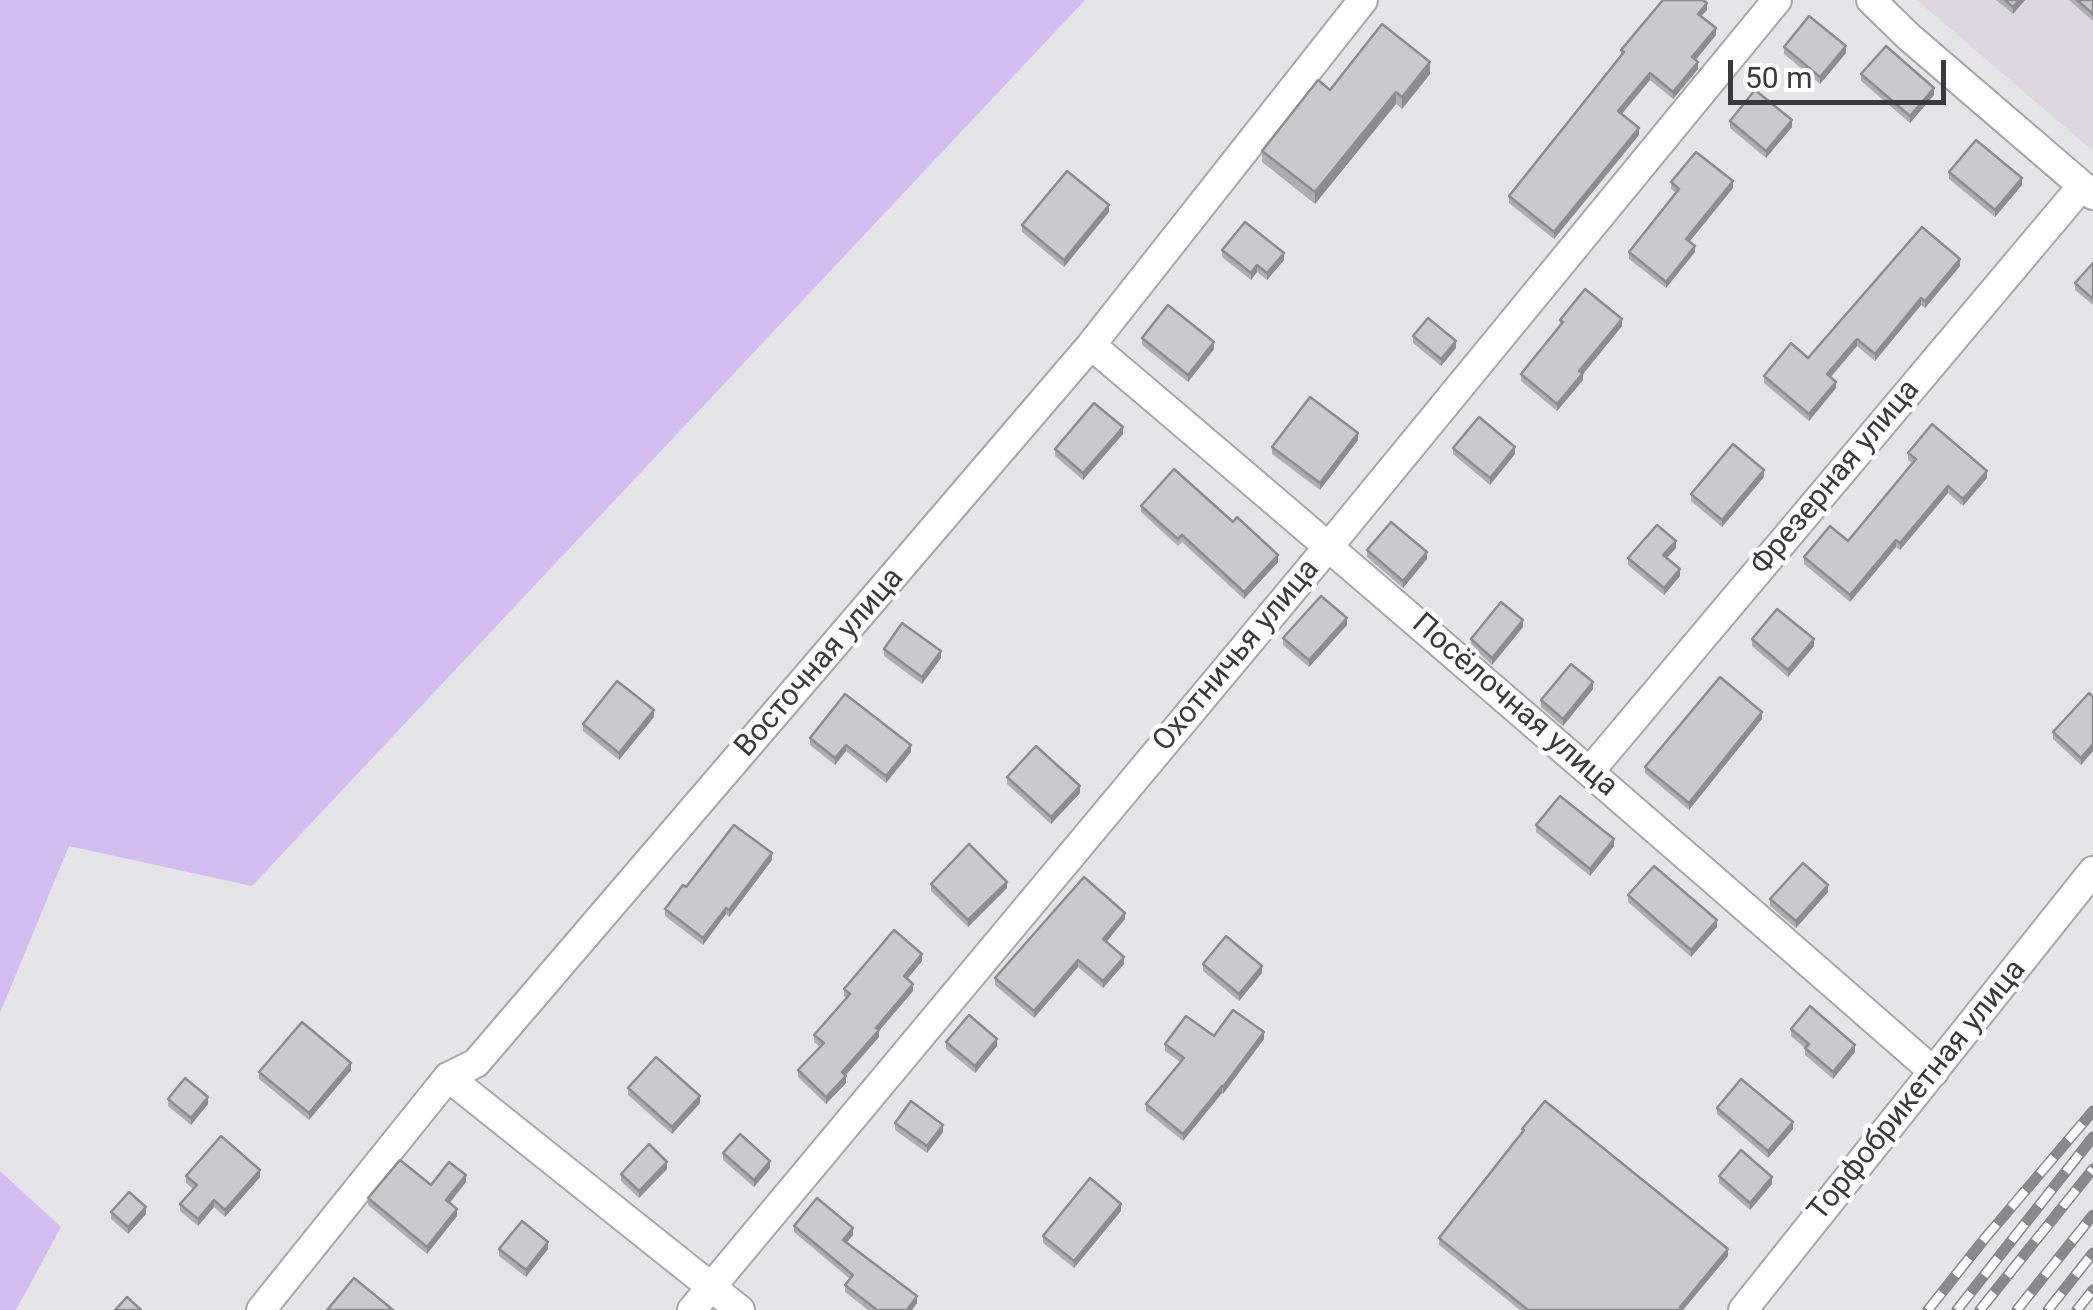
<!DOCTYPE html>
<html>
<head>
<meta charset="utf-8">
<style>
	body { margin:0 }
	#map { position:relative; width:2093px; height:1310px; overflow:hidden; background:#e5e4e7; font-family:Roboto,sans-serif }
	canvas { display:block }
	.scale { position:absolute; left:1728px; top:60px; width:218px; height:45px; box-sizing:border-box; border:5px solid #3a3a3b; border-top:0; padding-left:12px; font-size:30px; line-height:35px; white-space:nowrap; color:#3a3a3b; -webkit-text-stroke:8px #fff; paint-order:stroke }
</style>
</head>
<body>
<div id="map">
<canvas width="2093" height="1310"></canvas>
<div class="scale">50 m</div>
</div>
<script>
const g = document.querySelector('canvas').getContext('2d');
g.lineJoin = 'round';
function paint(path, color) { g.fillStyle = color; g.fill(path, 'evenodd'); }
function strokePath(path, color, width, dash) { g.strokeStyle = color; g.lineWidth = width; g.lineCap = dash ? 'butt' : 'round'; g.setLineDash(dash || []); g.stroke(path); }
function write(font, color, halo, rows, align = 'center') {
  g.font = font + ' Roboto,sans-serif'; g.lineWidth = 9; g.setLineDash([]); g.textBaseline = 'middle'; g.strokeStyle = halo; g.fillStyle = color; for (const [text, x, y, turn = 0] of rows) {
    g.save(); g.translate(x, y); g.rotate((+turn || 0) * Math.PI / 180); g.textAlign = isNaN(turn) ? turn : align; if (halo) g.strokeText(text, 0, 0); g.fillText(text, 0, 0); g.restore();
  }
}
paint(new Path2D(`
	M1917 0H2093V151Z`), '#dcd7e1');
paint(new Path2D(`
	M0 0H1085L252 886 69 846 0 1013Z
	M0 1171 61 1227 16 1310H0Z`), '#d5bcf1');
const street = new Path2D(`
	M1871 0 1909 37 2093 195
	M1091 345C1374 584 1654 827 1934 1072
	M1590 771 2082 186
	M448 1077 740 1310
	M261 1310 448 1077 476 1063 1091 345 1363 0
	M692 1310 1329 546 1777 0
	M1743 1310 2093 871`);
strokePath(street, '#a8a6a9', 32);
strokePath(street, '#fff', 28);
const rail = new Path2D(`
	M1928 1310 1986 1237 2093 1111
	M1957 1310 2093 1137
	M1980 1310 2093 1169
	M2017 1310 2093 1215
	M2048 1310 2093 1253
	M2077 1310 2093 1290`);
strokePath(rail, '#89898b', 11);
strokePath(rail, '#fff', 8, [22]);
paint(new Path2D(`
	M1996 0H2025L2013 14Z
	M2069 0H2093V21Z
	M1707 10 1701 16 1716 35 1696 60 1698 69 1673 99 1650 80 1622 114 1639 135 1554 239 1509 203V196L1621 55V50Z
	M1784 47 1846 53 1820 84 1784 54Z
	M1430 74 1402 109 1396 104 1315 204 1262 162V151L1330 90Z
	M1861 74 1934 95 1910 123 1861 81Z
	M1730 121 1792 127 1766 158 1730 128Z
	M1949 172 2022 185 1995 217 1949 179Z
	M1671 182 1733 188 1690 241 1695 252 1666 288 1629 259V252L1676 193 1671 189Z
	M1109 212 1064 267 1022 232V225Z
	M1222 250 1284 260 1267 280 1257 272 1251 280 1222 257Z
	M2093 263V305L2075 290V283Z
	M1960 266 1925 308 1921 305 1875 361 1857 346 1831 377 1836 388 1809 421 1764 383V376L1808 358Z
	M1560 320 1622 326 1583 374V380L1557 411 1521 381V374L1560 326Z
	M1413 336 1456 348 1441 366 1413 343Z
	M1142 338 1214 349 1188 382 1142 345Z
	M1123 434 1083 480 1055 456V449Z
	M1358 440 1320 490 1272 454V447Z
	M1453 448 1515 454 1490 485 1453 454Z
	M1908 453 1987 478 1963 506 1948 493 1900 550 1896 547 1850 602 1804 564V557L1848 541 1912 463 1908 460Z
	M1764 477 1722 527 1691 501V494Z
	M1141 506 1278 562 1244 599 1182 542 1178 546 1141 512Z
	M1676 548 1667 558 1680 576 1664 595 1628 565V558Z
	M1367 550 1427 559 1403 588 1367 557Z
	M1347 625 1309 667 1283 645V638Z
	M1523 627 1492 665 1471 646V639Z
	M1752 639 1814 646 1788 677 1752 646Z
	M884 649 941 658 922 684 884 656Z
	M1593 689 1563 726 1541 707V700Z
	M2093 697V751L2081 765 2053 739V732Z
	M654 717 619 760 583 731V724Z
	M1762 719 1689 810 1645 773V767Z
	M810 738 911 752 886 783 846 751 835 765 810 745Z
	M1007 777 1080 793 1051 824 1007 784Z
	M1536 825 1614 846 1590 876 1536 832Z
	M772 860 729 917 726 914 703 945 665 916V909L686 887Z
	M931 884 1007 888 968 927 931 891Z
	M1828 892 1796 928 1770 906V899Z
	M1628 895 1717 927 1691 957 1628 902Z
	M1125 919 1106 942 1124 964 1103 988 1078 967 1034 1018 995 985V978Z
	M922 961 907 979 913 991 879 1031V1037L846 1075V1083L826 1104 798 1077V1070L820 1047 814 1042V1035L846 998 844 996V989Z
	M1203 964 1262 973 1239 1001 1203 971Z
	M1791 1029 1855 1052 1833 1079 1805 1055V1048L1791 1036Z
	M1214 1036 1264 1039 1223 1094 1222 1093 1183 1141 1146 1111V1104L1180 1062 1165 1051V1044Z
	M946 1042 997 1046 975 1073 946 1049Z
	M351 1070 309 1120 259 1079V1072Z
	M628 1088 700 1103 672 1134 628 1095Z
	M168 1099 208 1104 191 1125 168 1106Z
	M1717 1108 1793 1129 1768 1158 1717 1114Z
	M895 1123 943 1132 927 1153 895 1130Z
	M1522 1129 1728 1256 1683 1310H1520L1439 1245V1238L1522 1133Z
	M723 1153 770 1168 754 1187 723 1160Z
	M667 1169 639 1198 621 1181V1174Z
	M186 1176 260 1177 225 1217 214 1207 198 1226 180 1211V1204L193 1189 186 1183Z
	M1719 1176 1772 1184 1750 1210 1719 1183Z
	M466 1182 450 1203 457 1216 427 1254 368 1205V1198L431 1185Z
	M1121 1211 1074 1268 1043 1243V1236Z
	M111 1212 146 1214 128 1234 111 1219Z
	M794 1226 853 1235 846 1243 917 1303 912 1310H868L845 1292V1285L850 1279 794 1232Z
	M499 1249H548L526 1277 499 1256Z`), '#aeadaf');
paint(new Path2D(`
	M2019 0H2025L2013 14V7Z
	M1707 3V10L1698 20V14Z
	M1716 28V35L1692 64V57Z
	M1846 46V53L1820 84V77Z
	M1430 62V74L1402 109V97Z
	M1698 62V69L1673 99V92Z
	M1650 73V80L1618 118V111Z
	M1934 88V95L1910 123V116Z
	M1396 92V104L1315 204V192Z
	M1792 120V127L1766 158V151Z
	M1639 128V135L1554 239V232Z
	M2022 178V185L1995 217V210Z
	M1733 181V188L1686 246V239Z
	M1109 205V212L1064 267V260Z
	M1695 246V252L1666 288V282Z
	M1284 253V260L1267 280V273Z
	M1960 259V266L1925 308V301Z
	M1257 265V272L1251 280V273Z
	M1921 298V305L1875 361V354Z
	M1622 319V326L1583 374V380L1557 411V404L1579 371Z
	M1857 339V346L1827 381V374Z
	M1456 341V348L1441 366V359Z
	M1214 342V349L1188 382V375Z
	M1836 382V388L1809 421V414Z
	M1123 427V434L1083 480V473Z
	M1358 433V440L1320 490V483Z
	M1515 447V454L1490 485V478Z
	M1764 470V477L1722 527V520Z
	M1987 471V478L1963 506V499Z
	M1948 486V493L1900 550V543Z
	M1896 540V547L1850 602V595Z
	M1676 541V548L1663 562V555Z
	M1427 552V559L1403 588V581Z
	M1278 555V562L1244 599V592Z
	M1680 569V576L1664 595V588Z
	M1347 618V625L1309 667V660Z
	M1523 620V627L1492 665V658Z
	M1814 639V646L1788 677V670Z
	M941 651V658L922 684V677Z
	M1593 682V689L1563 726V719Z
	M654 710V717L619 760V753Z
	M1762 712V719L1689 810V803Z
	M2093 744V751L2081 765V758Z
	M846 745V751L835 765V758Z
	M911 745V752L886 783V776Z
	M1080 786V793L1051 824V817Z
	M1614 839V846L1590 876V869Z
	M772 853V860L729 917V910Z
	M1007 882V888L968 927V920Z
	M1828 885V892L1796 928V921Z
	M726 908V914L703 945V938Z
	M1125 913V919L1103 946V939Z
	M1717 920V927L1691 957V950Z
	M922 954V961L904 983V976Z
	M1124 957V964L1103 988V981Z
	M1078 960V967L1034 1018V1011Z
	M1262 966V973L1239 1001V994Z
	M913 984V991L879 1031V1037L842 1079V1072L876 1028Z
	M1264 1032V1039L1223 1094V1087Z
	M997 1039V1046L975 1073V1066Z
	M1855 1045V1052L1833 1079V1072Z
	M351 1063V1070L309 1120V1113Z
	M846 1076V1083L826 1104V1097Z
	M1222 1086V1093L1183 1141V1134Z
	M700 1096V1103L672 1134V1127Z
	M208 1097V1104L191 1125V1118Z
	M1793 1122V1129L1768 1158V1151Z
	M943 1125V1132L927 1153V1146Z
	M770 1161V1168L754 1187V1180Z
	M667 1162V1169L639 1198V1191Z
	M260 1170V1177L225 1217V1210Z
	M466 1175V1182L446 1207V1200Z
	M1772 1177V1184L1750 1210V1203Z
	M214 1200V1207L198 1226V1219Z
	M1121 1204V1211L1074 1268V1261Z
	M146 1207V1214L128 1234V1227Z
	M457 1209V1216L427 1254V1247Z
	M853 1228V1235L843 1247V1240Z
	M548 1242V1249L526 1277V1270Z
	M1728 1249V1256L1683 1310H1680V1307Z
	M917 1296V1303L912 1310H907Z`), '#8d8d8f');
const building = new Path2D(`
	M1663 0H1703L1707 3 1698 14 1716 28 1692 57 1698 62 1673 92 1650 73 1618 111 1639 128 1554 232 1509 196 1624 52 1621 50Z
	M2005 0H2019L2013 7Z
	M2077 0H2093V14Z
	M1809 16 1846 46 1820 77 1784 47Z
	M1382 24 1430 62 1402 97 1396 92 1315 192 1262 151 1318 80 1330 90Z
	M1886 46 1934 88 1910 116 1861 74Z
	M1755 90 1792 120 1766 151 1730 121Z
	M1976 140 2022 178 1995 210 1949 172Z
	M1696 152 1733 181 1686 239 1695 246 1666 282 1629 252 1679 189 1671 182Z
	M1067 171 1109 205 1064 260 1022 225Z
	M1245 222 1284 253 1267 273 1257 265 1251 273 1222 250Z
	M1922 227 1960 259 1925 301 1921 298 1875 354 1857 339 1827 374 1836 382 1809 414 1764 376 1791 343 1808 358Z
	M2093 263V299L2075 283Z
	M1585 289 1622 319 1579 371 1583 373 1557 404 1521 374 1563 322 1560 320Z
	M1168 305 1214 342 1188 375 1142 338Z
	M1428 318 1456 341 1441 359 1413 336Z
	M1310 397 1358 433 1320 483 1272 447Z
	M1094 403 1123 427 1083 473 1055 449Z
	M1479 417 1515 447 1490 478 1453 448Z
	M1932 424 1987 471 1963 499 1948 486 1900 543 1896 540 1850 595 1804 557 1830 526 1848 541 1916 459 1908 453Z
	M1733 444 1764 470 1722 520 1691 494Z
	M1174 469 1233 522 1237 517 1278 555 1244 592 1182 535 1178 539 1141 506Z
	M1391 522 1427 552 1403 581 1367 550Z
	M1657 525 1676 541 1663 555 1680 569 1664 588 1628 558Z
	M1321 596 1347 618 1309 660 1283 638Z
	M1501 602 1523 620 1492 658 1471 639Z
	M1777 609 1814 639 1788 670 1752 639Z
	M902 623 941 651 922 677 884 649Z
	M1571 664 1593 682 1563 719 1541 700Z
	M1720 677 1762 712 1689 803 1645 767Z
	M617 681 654 710 619 753 583 724Z
	M2089 693 2093 697V744L2081 758 2053 732Z
	M845 694 911 745 886 776 846 745 835 758 810 738Z
	M1036 746 1080 786 1051 817 1007 777Z
	M1560 796 1614 839 1590 869 1536 825Z
	M734 825 772 853 729 910 726 908 703 938 665 909 683 885 686 887Z
	M969 844 1007 882 968 920 931 884Z
	M1803 863 1828 885 1796 921 1770 899Z
	M1654 866 1717 920 1691 950 1628 895Z
	M1084 877 1125 913 1103 939 1124 957 1103 981 1078 960 1034 1011 995 978Z
	M894 930 922 954 904 976 913 984 876 1028 879 1030 842 1072 846 1076 826 1097 798 1070 824 1043 814 1035 850 994 844 989Z
	M1226 936 1262 966 1239 994 1203 964Z
	M1810 1006 1855 1045 1833 1072 1805 1048 1809 1044 1791 1029Z
	M1233 1010 1264 1032 1223 1087 1222 1086 1183 1134 1146 1104 1184 1058 1165 1044 1186 1016 1214 1036Z
	M969 1015 997 1039 975 1066 946 1042Z
	M302 1022 351 1063 309 1113 259 1072Z
	M656 1057 700 1096 672 1127 628 1088Z
	M185 1078 208 1097 191 1118 168 1099Z
	M1741 1079 1793 1122 1768 1151 1717 1108Z
	M911 1101 943 1125 927 1146 895 1123Z
	M1545 1101 1728 1249 1680 1307 1682 1309 1681 1310H1528L1439 1238 1524 1130 1522 1129Z
	M740 1134 770 1161 754 1180 723 1153Z
	M221 1136 260 1170 225 1210 214 1200 198 1219 180 1204 197 1185 186 1176Z
	M649 1144 667 1162 639 1191 621 1174Z
	M1741 1150 1772 1177 1750 1203 1719 1176Z
	M400 1160 431 1185 449 1162 466 1175 446 1200 457 1209 427 1247 368 1198Z
	M1090 1178 1121 1204 1074 1261 1043 1236Z
	M129 1192 146 1207 128 1227 111 1212Z
	M817 1198 853 1228 843 1240 917 1296 907 1310H877L845 1285 853 1275 794 1226Z
	M522 1221 548 1242 526 1270 499 1249Z
	M354 1278 393 1310H327Z
	M127 1297 141 1310H115Z`);
paint(building, '#cac9cc');
strokePath(building, '#8d8d8f', 2.5);
write('30px', '#3a3a3b', '#fff', [
	["Фрезерная улица",1836,478,-50],
	["Охотничья улица",1237,656,-50],
	["Восточная улица",820,663,-49],
	["Посёлочная улица",1514,706,41],
	["Торфобрикетная улица",1918,1091,-51]
]);
</script>
</body>
</html>
